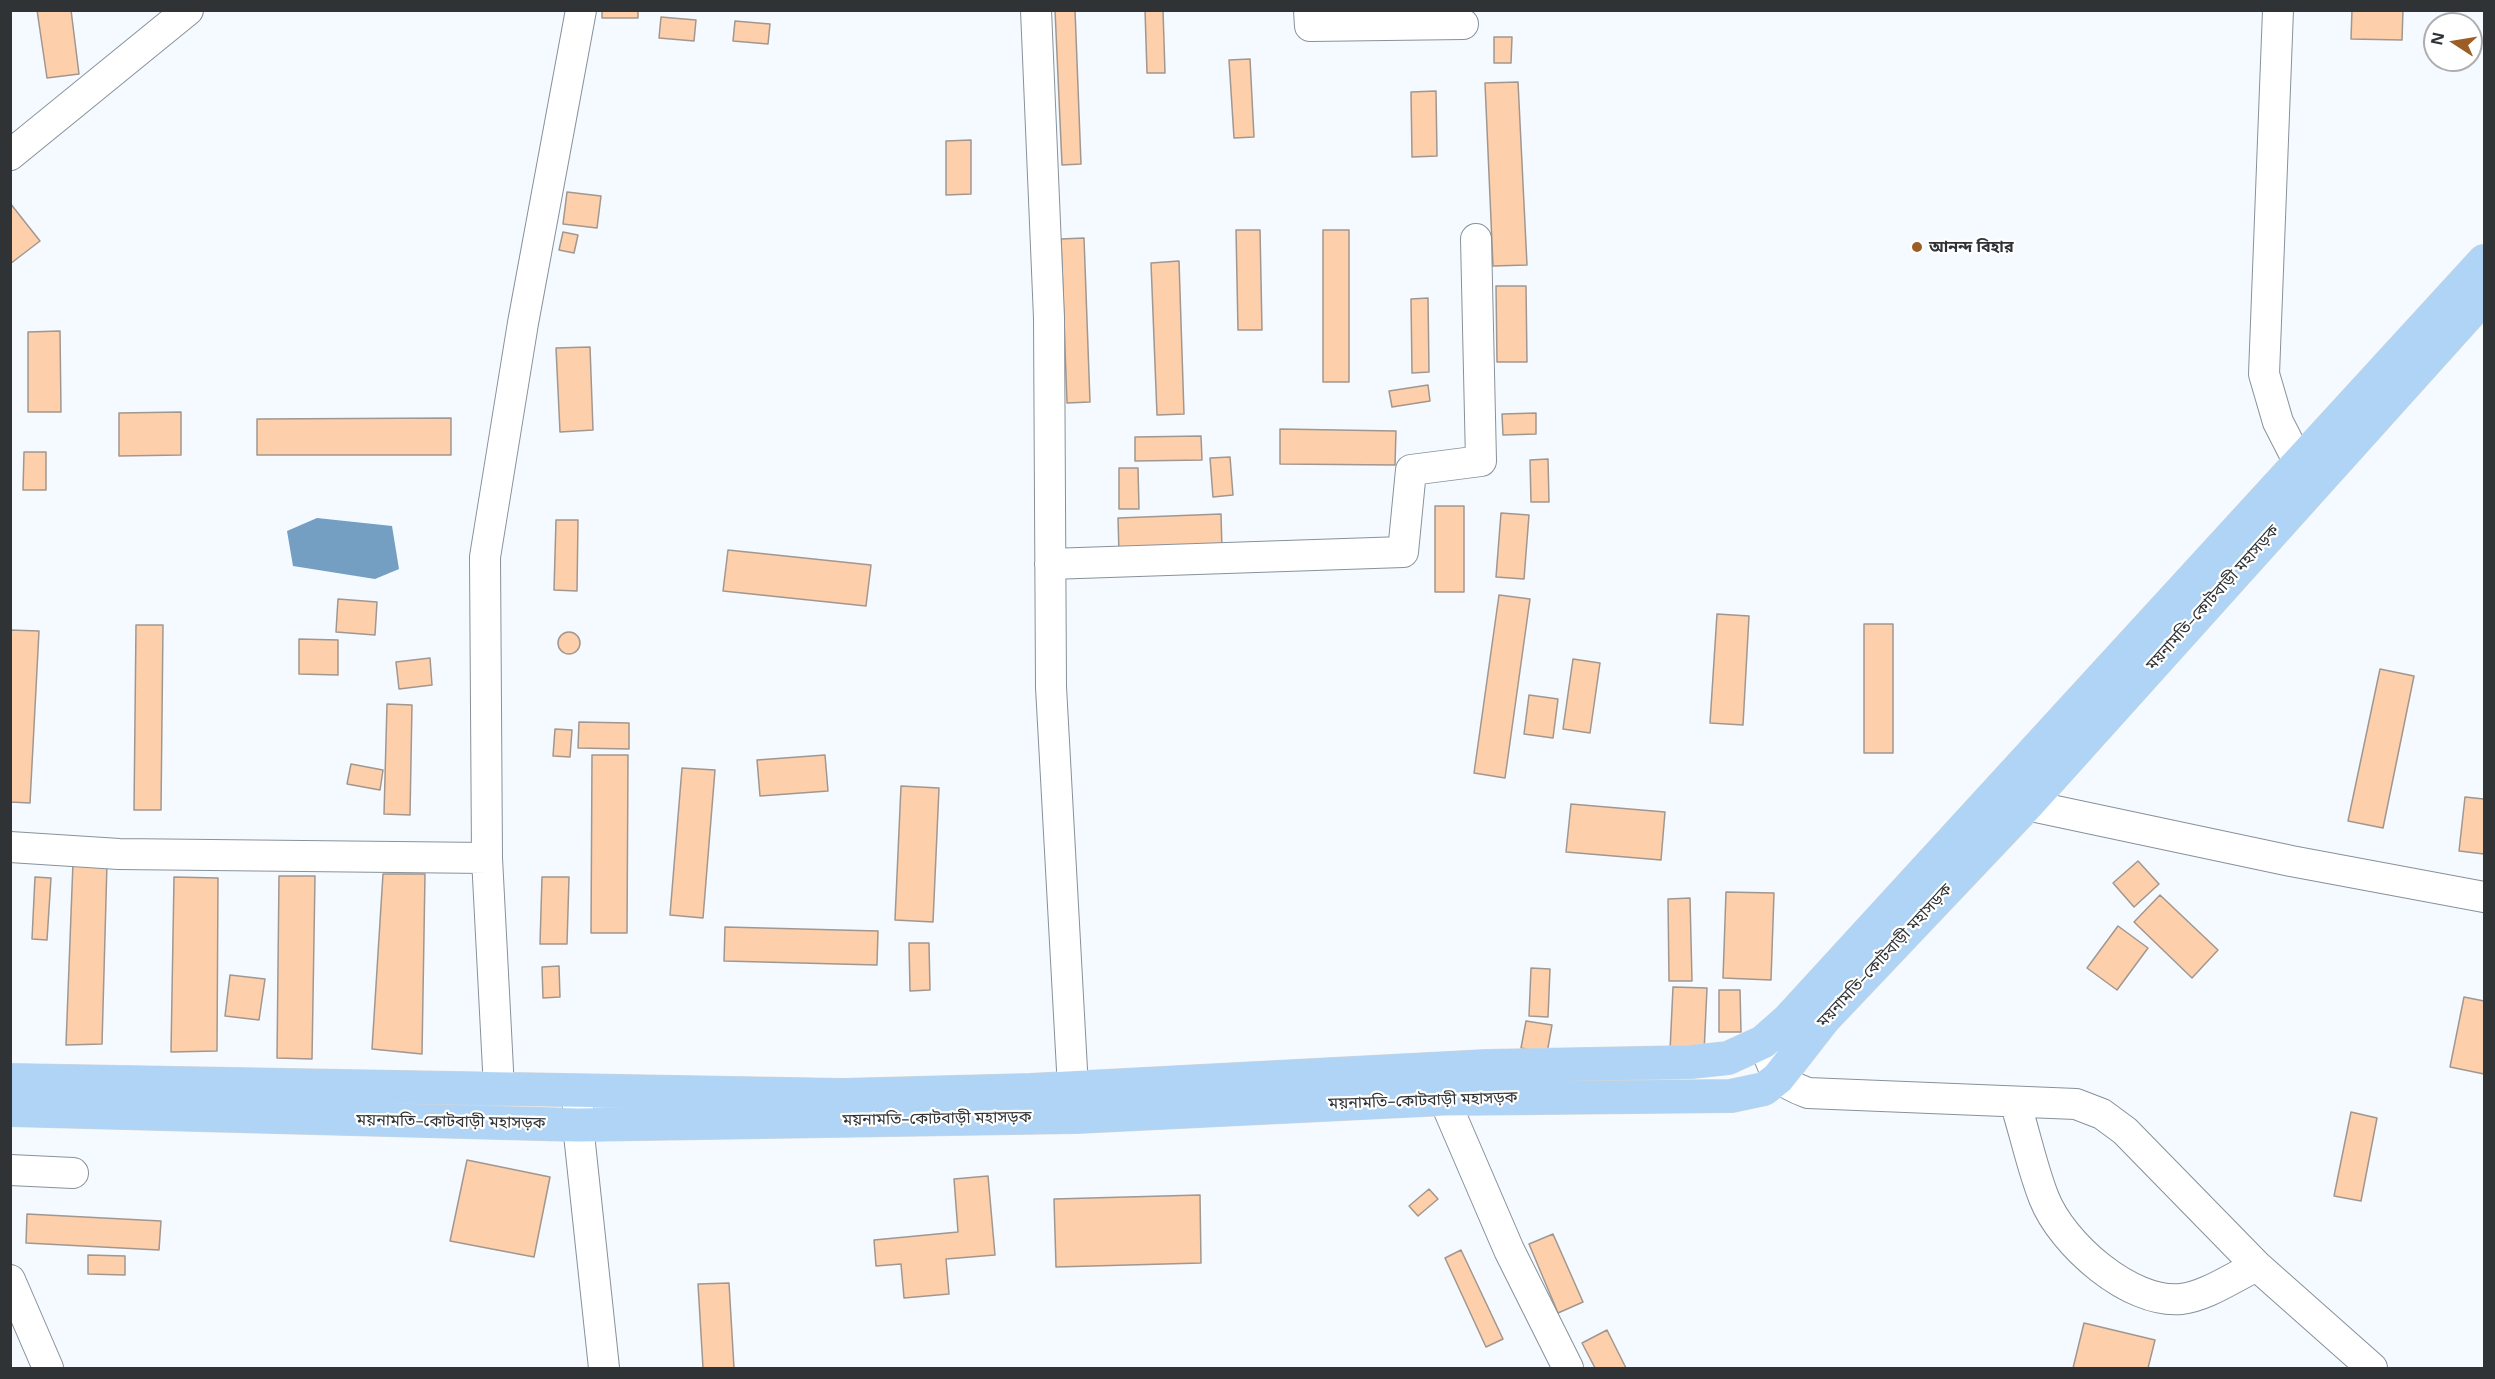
<!DOCTYPE html>
<html>
<head>
<meta charset="utf-8">
<style>
	body { margin:0 }
	#map { position:relative; width:2495px; height:1379px; overflow:hidden; background:#f4faff; font-family:"Open Sans",sans-serif }
	canvas { display:block }
	.frame { position:absolute; inset:0; border:12px solid #2f3336; pointer-events:none }
	.north { position:absolute; left:2423px; top:12px; width:60px; height:60px; box-sizing:border-box; background:#fff; border:2px solid #acadaf; border-radius:50%; rotate:282deg; font-size:16px; font-weight:700; line-height:24px; text-align:center; color:#2f3336 }
	.north::after { content:''; display:block; margin:auto; width:21px; height:27px; background:#9d5e25; clip-path:polygon(50% 0,100% 100%,50% 72%,0 100%) }
</style>
</head>
<body>
<div id="map">
<canvas width="2495" height="1379"></canvas>
<div class="frame"></div>
<div class="north">N</div>
</div>
<script>
const g = document.querySelector('canvas').getContext('2d');
g.lineJoin = 'round';
function paint(path, color) { g.fillStyle = color; g.fill(path, 'evenodd'); }
function strokePath(path, color, width, dash) { g.strokeStyle = color; g.lineWidth = width; g.lineCap = dash ? 'butt' : 'round'; g.setLineDash(dash || []); g.stroke(path); }
function write(font, color, halo, rows, align = 'center') {
  g.font = font + ' "Open Sans","Noto Sans Bengali",sans-serif'; g.lineWidth = 4.5; g.setLineDash([]); g.textBaseline = 'middle'; g.strokeStyle = halo; g.fillStyle = color; for (const [text, x, y, turn = 0] of rows) {
    g.save(); g.translate(x, y); g.rotate((+turn || 0) * Math.PI / 180); g.textAlign = isNaN(turn) ? turn : align; if (halo) g.strokeText(text, 0, 0); g.fillText(text, 0, 0); g.restore();
  }
}
paint(new Path2D(`
	M317 518 392 526 399 569 375 579 293 566 287 531Z`), '#759ec3');
const building = new Path2D(`
	M37 10H71L79 74 47 78Z
	M602 10H638V18H602Z
	M1055 10H1075L1081 164 1062 165Z
	M1145 10H1163L1165 73H1147Z
	M2352 10H2403L2402 40 2351 39Z
	M661 17 696 20 694 41 659 38Z
	M735 21 770 24 768 44 733 41Z
	M1494 37H1512L1511 63H1494Z
	M1250 59 1254 137 1234 138 1229 60Z
	M1518 82 1527 265 1493 266 1485 83Z
	M1436 91 1437 156 1412 157 1411 92Z
	M971 140V194L946 195V141Z
	M567 192 601 196 597 228 563 224Z
	M10 203 40 241 10 264Z
	M1236 230H1260L1262 330H1238Z
	M1323 230H1349V382H1323Z
	M563 232 578 235 574 253 559 250Z
	M1084 238 1090 402 1067 403 1061 239Z
	M1179 261 1184 414 1157 415 1151 263Z
	M1496 286H1526L1527 362H1497Z
	M1428 298 1429 372 1412 373 1411 299Z
	M60 331 61 412H28V332Z
	M590 347 593 430 560 432 556 348Z
	M1428 385 1430 401 1392 407 1389 391Z
	M181 412V455L119 456V413Z
	M1536 413V434L1503 435 1502 414Z
	M451 418V455H257V419Z
	M1280 429 1396 431 1395 465 1280 464Z
	M1201 436 1202 460 1135 461V437Z
	M24 452H46V490H23Z
	M1230 457 1233 495 1213 497 1210 458Z
	M1548 459 1549 502H1531L1530 460Z
	M1119 468H1138L1139 509H1119Z
	M1435 506H1464V592H1435Z
	M1501 513 1529 515 1524 579 1496 577Z
	M1221 514 1222 551 1119 554 1118 518Z
	M556 520H578L577 591 554 590Z
	M728 550 871 565 866 606 723 591Z
	M1499 595 1530 599 1505 778 1474 773Z
	M338 599 377 602 375 635 336 632Z
	M1717 614 1749 616 1743 725 1710 723Z
	M1864 624H1893V753H1864Z
	M136 625H163L161 810H134Z
	M10 630 39 631 30 803 10 802Z
	M558 643a11 11 0 1 1 22 0a11 11 0 1 1-22 0Z
	M299 639 338 640V675L299 674Z
	M430 658 432 685 399 689 396 662Z
	M1573 659 1600 663 1590 733 1563 729Z
	M2380 669 2414 676 2383 828 2348 821Z
	M1529 695 1558 699 1553 738 1524 734Z
	M387 704 412 705 410 815 384 814Z
	M579 722 629 723V749L578 748Z
	M555 729 572 730 570 757 553 756Z
	M592 755H628L627 933H591Z
	M825 755 828 791 760 796 757 760Z
	M351 764 383 770 380 790 347 784Z
	M682 768 715 770 703 918 670 915Z
	M901 786 939 788 933 922 895 920Z
	M2465 797 2484 799V854L2459 851Z
	M1571 804 1665 812 1661 860 1566 852Z
	M2138 861 2159 884 2134 907 2113 883Z
	M73 862 107 863 102 1044 66 1045Z
	M383 874H425L422 1054 372 1049Z
	M279 876H315L312 1059 277 1058Z
	M35 877 51 878 47 940 32 939Z
	M174 877 218 878 217 1051 171 1052Z
	M542 877H569L567 944H540Z
	M1726 892 1774 893 1771 980 1723 978Z
	M2160 895 2218 950 2192 978 2134 922Z
	M1690 898 1692 981H1669L1668 899Z
	M2118 926 2148 948 2117 990 2087 968Z
	M725 927 878 931 877 965 724 961Z
	M909 943H929L930 990 910 991Z
	M559 966 560 997 543 998 542 967Z
	M1531 968 1550 969 1548 1017 1529 1016Z
	M230 975 265 979 259 1020 225 1016Z
	M1673 987 1707 988 1704 1053 1670 1051Z
	M1719 990H1740L1741 1032H1719Z
	M2464 997 2484 1001V1074L2450 1067Z
	M1526 1021 1552 1025 1547 1053 1521 1048Z
	M2351 1112 2377 1118 2361 1201 2334 1196Z
	M467 1160 550 1177 534 1257 450 1241Z
	M988 1176 995 1255 946 1259 949 1294 904 1298 901 1264 876 1266 874 1240 958 1232 954 1179Z
	M1429 1189 1438 1199 1418 1216 1409 1206Z
	M1200 1195 1201 1263 1056 1267 1054 1199Z
	M27 1214 161 1221 159 1250 26 1243Z
	M1553 1234 1583 1302 1558 1313 1529 1244Z
	M1461 1250 1503 1339 1486 1347 1445 1258Z
	M88 1255 125 1256V1275L88 1274Z
	M729 1283 734 1368H703L698 1284Z
	M2084 1323 2155 1340 2148 1368H2073Z
	M1607 1330 1626 1368H1595L1582 1343Z`);
paint(building, '#fecfab');
strokePath(building, '#a1978f', 1.5);
const minor = new Path2D(`
	M1036 10 1049 318 1051 687 1073 1088
	M1309 10 1310 26 1463 24
	M2278 10 2264 374 2278 422 2299 463 2317 479
	M10 155 188 10
	M1050 564 1403 552 1411 470 1481 461 1476 239
	M2015 786 2027 805 2291 861 2484 897
	M10 847 119 854 487 858 499 1089
	M487 858 485 557 523 323 581 10
	M1763 1042C1777 1074 1773 1080 1808 1093L2076 1104 2102 1114 2125 1131 2257 1266 2372 1368
	M1444 1099 1509 1250 1568 1368
	M578 1100V1125L604 1368
	M2015 1102C2025 1133 2032 1168 2044 1198 2062 1244 2130 1304 2181 1299 2207 1296 2233 1277 2257 1266
	M10 1170 73 1173
	M10 1280 48 1368`);
const major = new Path2D(`
	M10 1080 843 1095 1030 1090 1487 1066 1691 1062 1728 1058 1763 1042 1788 1020 2484 261
	M10 1110 578 1125 1076 1117 1444 1099 1731 1096 1764 1089 1778 1078 1824 1019 2027 805 2484 297`);
strokePath(minor, '#88919a', 32);
strokePath(major, '#d5d6d7', 34);
strokePath(minor, '#fff', 30);
strokePath(major, '#afd4f5', 33);
for (const [x, y, r, color] of [
	[1917,247,6,"#9d5e25"]
]) { const dot = new Path2D(); dot.arc(x, y, r, 0, 2 * Math.PI); g.fillStyle = color; g.fill(dot); strokePath(dot, '#fff', 2); }
write('bold 16px', '#2f3336', '#fff', [
	["আনন্দ বিহার",1929,247]
], 'left');
write('16px', '#2f3336', '#fff', [
	["ময়নামতি–কোটবাড়ী মহাসড়ক",2213,598,-48],
	["ময়নামতি–কোটবাড়ী মহাসড়ক",1885,956,-47],
	["ময়নামতি–কোটবাড়ী মহাসড়ক",1423,1101,-2],
	["ময়নামতি–কোটবাড়ী মহাসড়ক",937,1119,-1],
	["ময়নামতি–কোটবাড়ী মহাসড়ক",451,1122,1]
]);
</script>
</body>
</html>
